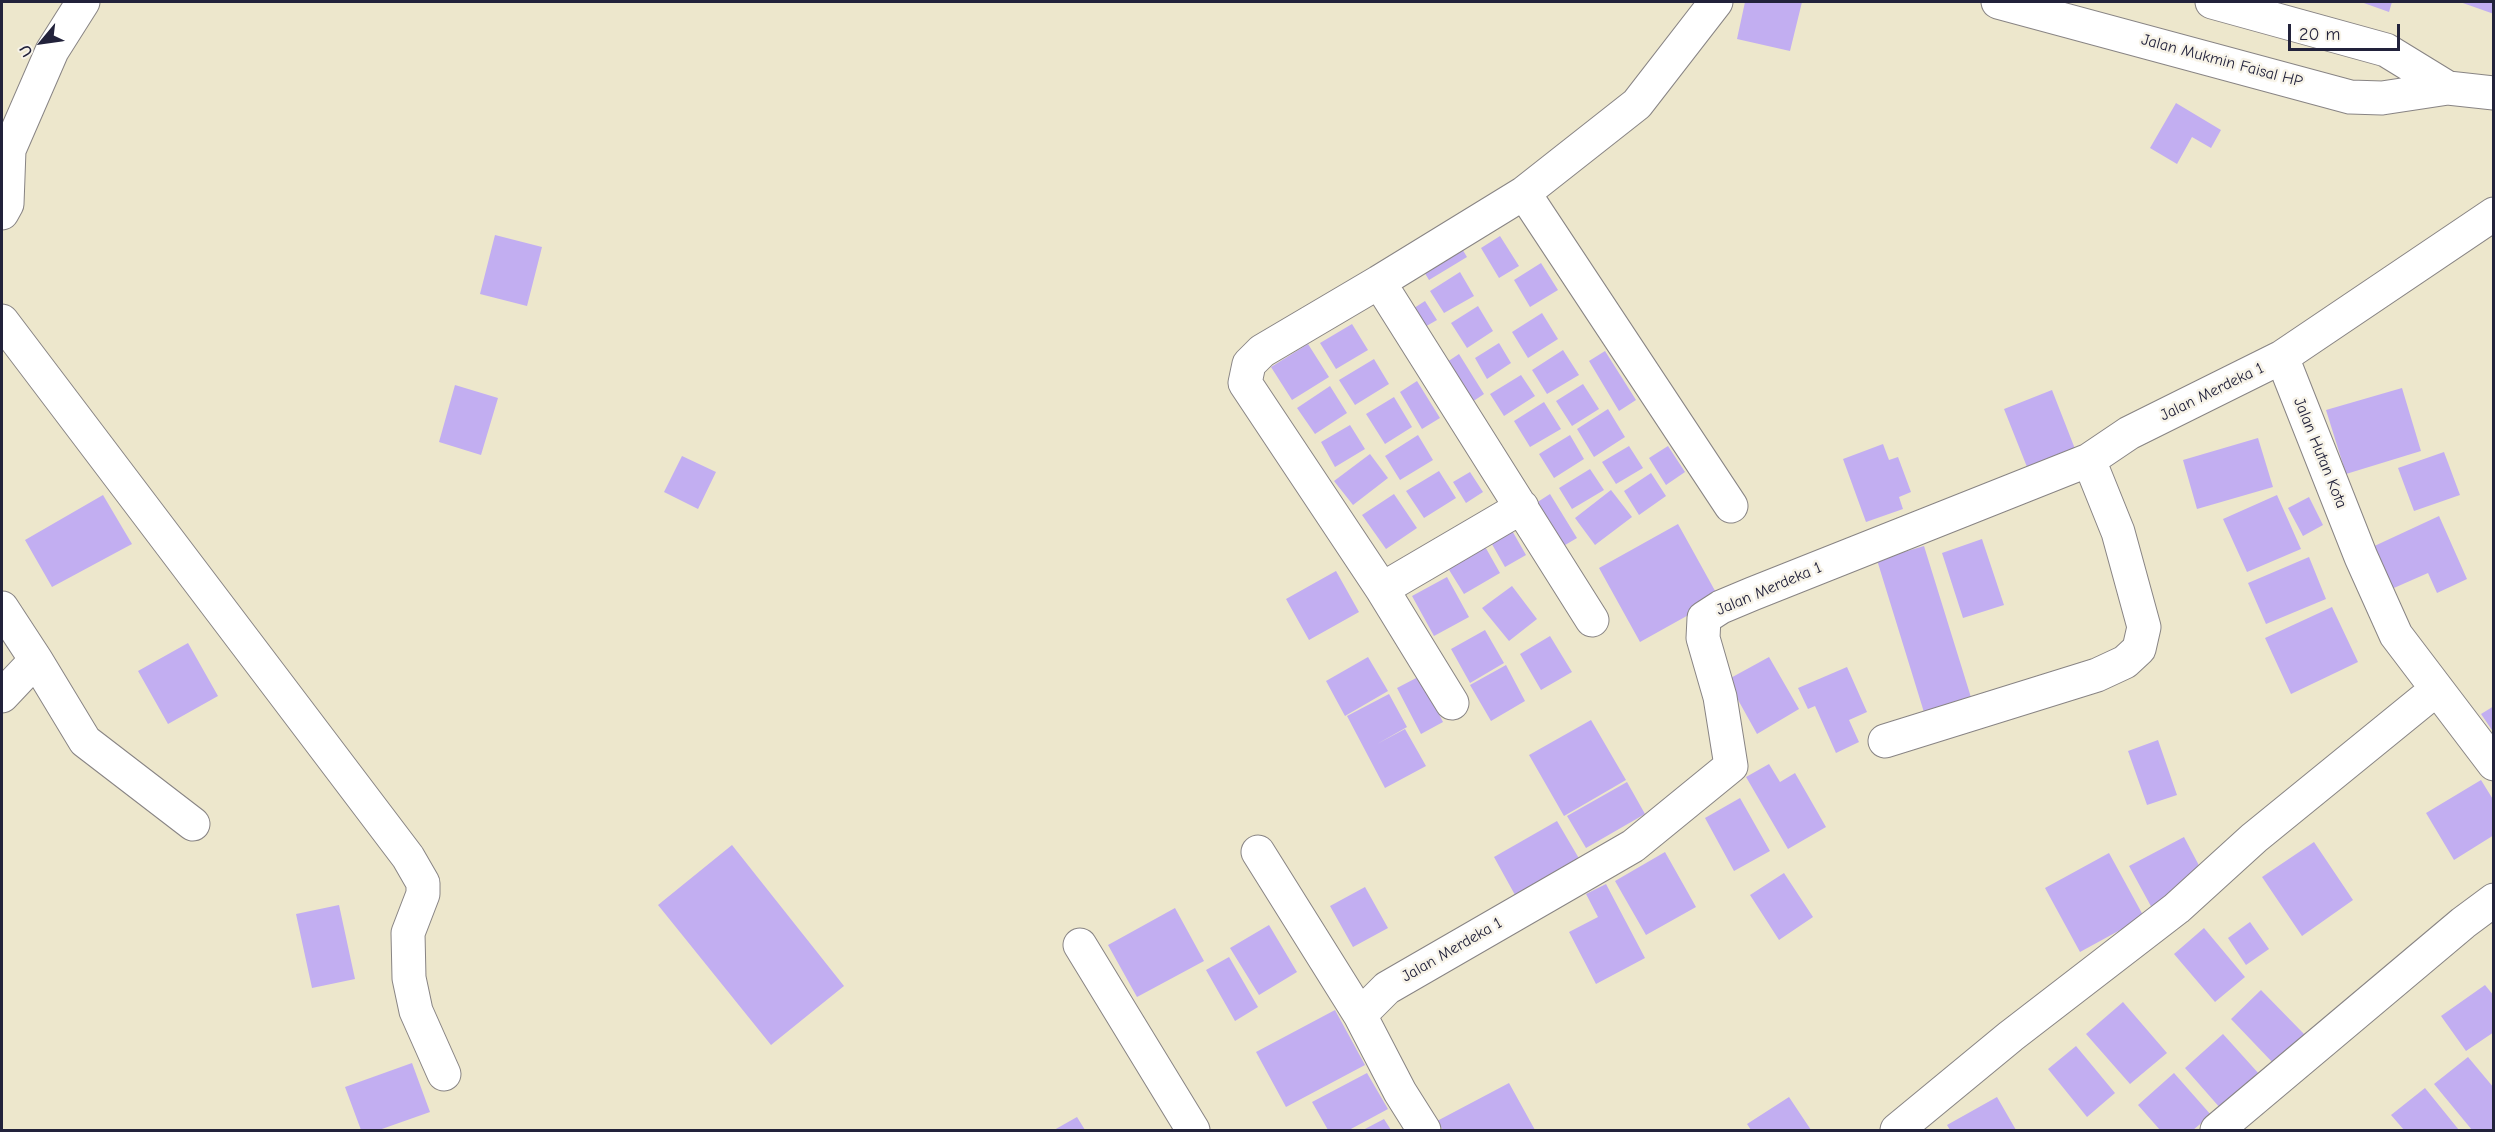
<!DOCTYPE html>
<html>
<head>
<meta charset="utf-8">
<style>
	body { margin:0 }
	#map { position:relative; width:2495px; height:1132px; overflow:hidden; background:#ede7cc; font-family:"Comic Neue",sans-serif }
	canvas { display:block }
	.frame { position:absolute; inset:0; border:3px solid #22223b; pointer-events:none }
	.north { position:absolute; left:12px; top:12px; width:60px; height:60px; -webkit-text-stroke:4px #f7f3e8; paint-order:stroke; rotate:241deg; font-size:16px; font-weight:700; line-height:24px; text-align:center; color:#22223b }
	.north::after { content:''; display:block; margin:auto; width:21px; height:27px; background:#22223b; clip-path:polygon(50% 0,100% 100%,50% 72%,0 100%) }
	.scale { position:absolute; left:2288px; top:24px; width:112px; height:27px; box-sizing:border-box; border:3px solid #22223b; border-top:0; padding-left:8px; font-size:18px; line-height:21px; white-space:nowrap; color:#22223b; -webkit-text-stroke:4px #f7f3e8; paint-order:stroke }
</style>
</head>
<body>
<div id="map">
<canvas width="2495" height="1132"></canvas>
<div class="frame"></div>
<div class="north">U</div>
<div class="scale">20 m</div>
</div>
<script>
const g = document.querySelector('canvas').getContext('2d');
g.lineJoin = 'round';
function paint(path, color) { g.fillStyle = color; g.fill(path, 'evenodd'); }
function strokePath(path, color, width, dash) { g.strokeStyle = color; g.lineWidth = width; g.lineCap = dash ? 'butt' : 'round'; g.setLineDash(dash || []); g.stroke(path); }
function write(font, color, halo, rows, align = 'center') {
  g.font = font + ' "Comic Neue",sans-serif'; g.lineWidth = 5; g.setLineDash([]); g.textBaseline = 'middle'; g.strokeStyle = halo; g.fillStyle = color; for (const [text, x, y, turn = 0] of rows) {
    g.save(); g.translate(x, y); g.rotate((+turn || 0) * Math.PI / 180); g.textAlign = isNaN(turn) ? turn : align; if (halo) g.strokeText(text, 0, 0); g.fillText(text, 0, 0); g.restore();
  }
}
paint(new Path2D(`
	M1745 2H1802L1790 51 1737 39Z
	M2361 2H2392L2389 12Z
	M2460 2H2494V14Z
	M2176 103 2221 130 2211 148 2192 137 2177 164 2150 148Z
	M495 235 542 247 527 306 480 294Z
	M1500 236 1519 266 1499 278 1481 248Z
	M1461 247 1467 257 1429 280 1423 270Z
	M1541 263 1558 290 1530 307 1514 280Z
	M1460 272 1474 296 1444 313 1430 291Z
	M1425 301 1437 320 1423 328 1411 310Z
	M1478 306 1493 331 1467 348 1451 323Z
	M1542 313 1558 339 1528 358 1512 332Z
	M1352 324 1368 350 1336 369 1320 343Z
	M1499 343 1511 363 1487 379 1475 358Z
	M1308 344 1329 377 1292 400 1271 367Z
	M1563 350 1579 375 1547 394 1532 370Z
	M1605 351 1636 400 1619 411 1589 361Z
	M1459 354 1484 394 1469 404 1444 364Z
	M1374 359 1389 384 1355 405 1339 380Z
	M1521 375 1535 396 1504 416 1490 394Z
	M1417 381 1440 418 1422 429 1400 392Z
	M1583 384 1599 409 1572 426 1556 401Z
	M455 385 498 398 481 455 439 442Z
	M1330 386 1347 413 1315 434 1297 408Z
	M2402 388 2421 451 2346 474 2326 410Z
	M2052 390 2077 454 2029 472 2004 409Z
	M1394 397 1412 427 1385 444 1366 414Z
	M1544 402 1561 429 1530 447 1514 421Z
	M1608 409 1625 437 1594 457 1577 429Z
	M1350 425 1365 449 1335 467 1321 442Z
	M1418 435 1433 460 1400 480 1385 456Z
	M1570 435 1584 459 1554 478 1539 454Z
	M2258 438 2273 487 2197 509 2183 460Z
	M1883 444 1889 460 1898 457 1911 492 1899 497 1903 509 1866 522 1843 459Z
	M1629 446 1643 468 1616 484 1602 462Z
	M1668 446 1685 472 1666 485 1649 458Z
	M2444 452 2460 495 2414 511 2398 468Z
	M1370 454 1388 478 1353 505 1334 481Z
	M682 456 716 472 698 509 664 492Z
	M1590 469 1604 490 1572 509 1559 488Z
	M1439 471 1456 498 1424 518 1406 491Z
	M1470 472 1483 492 1466 503 1453 482Z
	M1651 473 1666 496 1639 515 1624 491Z
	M1611 490 1632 517 1595 545 1575 518Z
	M1394 494 1417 528 1386 549 1362 515Z
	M1550 494 1577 538 1560 548 1533 505Z
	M103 495 132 544 52 587 25 540Z
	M2277 495 2301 549 2247 572 2223 519Z
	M2309 497 2323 525 2303 536 2288 508Z
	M2439 516 2467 579 2437 593 2428 573 2387 591 2368 549Z
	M1506 520 1526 555 1505 567 1485 532Z
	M1678 524 1719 598 1640 642 1599 568Z
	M1982 539 2004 605 1963 618 1942 553Z
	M1483 543 1500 573 1464 594 1446 565Z
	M1924 546 1974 707 1927 722 1877 560Z
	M2309 557 2326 599 2266 624 2248 583Z
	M1336 571 1359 612 1309 640 1286 599Z
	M1447 577 1469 617 1434 636 1412 596Z
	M1512 586 1537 619 1509 641 1482 608Z
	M2332 607 2358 662 2291 694 2265 638Z
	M1485 630 1504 663 1470 683 1451 649Z
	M1550 636 1572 672 1541 690 1520 654Z
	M188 643 218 696 168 724 138 671Z
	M1368 657 1388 691 1345 716 1326 681Z
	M1769 657 1799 709 1757 734 1727 680Z
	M1506 665 1525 701 1491 721 1470 685Z
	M1847 667 1867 712 1849 720 1859 742 1836 753 1815 706 1808 709 1798 688Z
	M1420 676 1443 722 1421 734 1397 688Z
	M1389 694 1407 727 1377 744 1405 729 1426 766 1385 788 1347 716Z
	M2494 706V733L2481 714Z
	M1591 720 1626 780 1564 816 1529 755Z
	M2158 740 2177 795 2147 805 2128 751Z
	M1769 764 1780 782 1795 773 1826 827 1788 849 1746 777Z
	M2481 780 2494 801V835L2454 860 2426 813Z
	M1627 782 1645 814 1586 848 1567 816Z
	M1740 798 1770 851 1734 871 1705 818Z
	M1557 821 1584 867 1520 904 1494 857Z
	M2184 837 2204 875 2153 910 2129 866Z
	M2314 842 2353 900 2302 936 2262 877Z
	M732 845 844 986 771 1045 658 905Z
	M1665 852 1696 907 1646 935 1615 881Z
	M2109 853 2144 917 2080 952 2045 888Z
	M1784 873 1813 917 1779 940 1750 895Z
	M1606 884 1645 958 1596 984 1569 932 1598 917 1586 894Z
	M1365 887 1388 928 1353 947 1330 906Z
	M339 905 355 979 312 988 296 914Z
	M1175 908 1204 961 1137 997 1108 945Z
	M2250 922 2269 949 2246 965 2228 938Z
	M1269 925 1297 972 1259 995 1230 948Z
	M2204 928 2245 977 2215 1002 2174 954Z
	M1229 957 1258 1007 1235 1021 1206 970Z
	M2485 985 2494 996V1032L2466 1051 2441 1016Z
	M2261 990 2305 1035 2274 1064 2231 1019Z
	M2123 1002 2167 1053 2130 1084 2086 1034Z
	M1335 1010 1365 1065 1286 1107 1256 1052Z
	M2223 1034 2260 1075 2221 1109 2185 1068Z
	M2076 1046 2115 1093 2087 1117 2048 1069Z
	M2468 1057 2494 1088V1130H2472L2434 1084Z
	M412 1063 430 1112 379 1130H361L345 1087Z
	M1367 1073 1388 1109 1349 1130H1328L1312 1102Z
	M2174 1073 2211 1115 2193 1130H2160L2138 1105Z
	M1509 1083 1535 1130H1443L1437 1121Z
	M2425 1088 2459 1130H2404L2391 1115Z
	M1789 1097 1811 1130H1751L1747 1124Z
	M1997 1097 2016 1130H1950L1947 1125Z
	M1077 1117 1085 1130H1054Z
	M1384 1119 1391 1130H1363Z`), '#c2aef1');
const minor = new Path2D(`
	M1998 2 2350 97 2382 98 2448 88 2494 93
	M2212 2 2386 50 2448 88
	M1524 193 1731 506
	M2 213 7 204 9 150 52 51 83 2
	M1379 282 1262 351 1249 364 1245 383 1382 589 1452 703
	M2 321 408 857 423 883V894L408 933 409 978 416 1011 444 1074
	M2282 357 2361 557 2396 635 2494 764
	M1382 589 1522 507
	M2 608 36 660 2 696
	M1592 620 1379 282 1524 193 1637 104 1716 2
	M36 660 85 741 193 824
	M1885 741 2097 675 2125 662 2139 649 2144 627 2118 532 2089 460
	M1258 852 1360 1015 1400 1092 1424 1130
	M1080 945 1193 1130
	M1360 1015 1387 988 1633 846 1731 766 1720 697 1703 638 1704 618 1721 607 1752 594 2089 460 2129 433 2282 357 2494 214
	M1897 1130 2011 1036 2177 908 2254 838 2437 689
	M2217 1130 2463 923 2494 900`);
strokePath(minor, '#888484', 35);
strokePath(minor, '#fff', 33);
write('16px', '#22223b', '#f7f3e8', [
	["Jalan Mukmin Faisal HP",2222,61,15],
	["Jalan Merdeka 1",2212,392,-26],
	["Jalan Hutan Kota",2320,453,68],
	["Jalan Merdeka 1",1769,589,-23],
	["Jalan Merdeka 1",1452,950,-30]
]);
</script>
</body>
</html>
